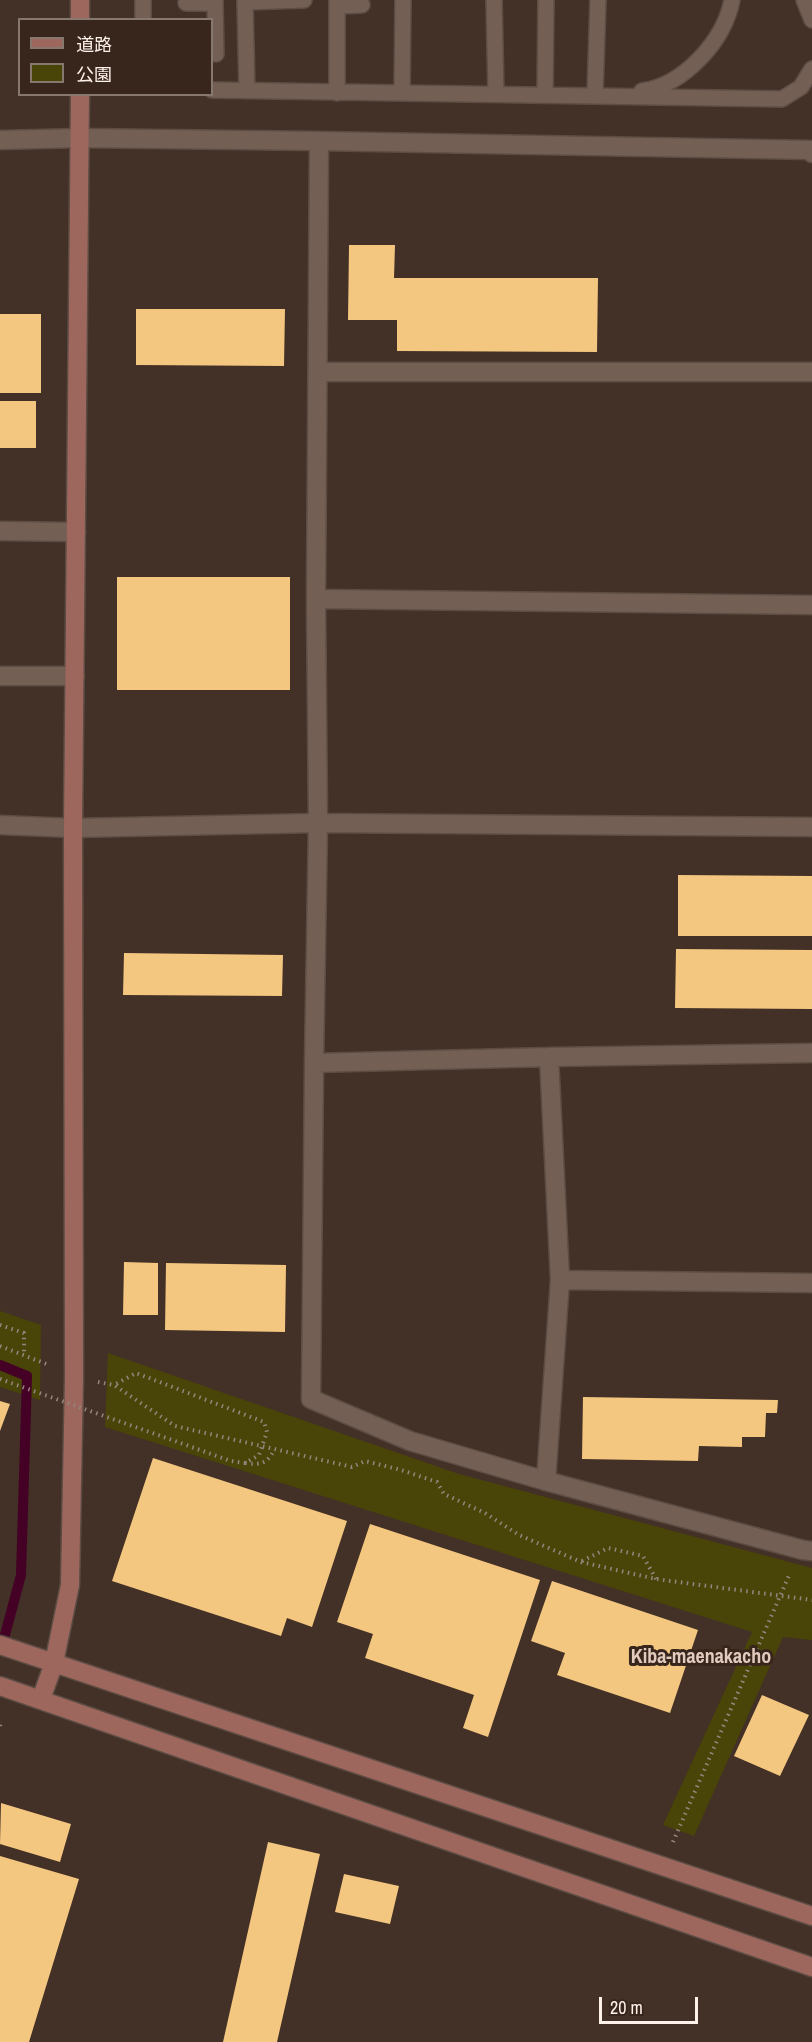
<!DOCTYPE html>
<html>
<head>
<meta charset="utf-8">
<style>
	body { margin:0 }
	#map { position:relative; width:812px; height:2042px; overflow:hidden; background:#433026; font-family:"Archivo Narrow","Noto Sans JP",sans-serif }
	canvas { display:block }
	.legend { position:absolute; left:18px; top:18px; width:195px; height:78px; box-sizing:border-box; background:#38261c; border:2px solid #87786f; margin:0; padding:8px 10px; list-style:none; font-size:18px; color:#fef2eb }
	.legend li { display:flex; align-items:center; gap:12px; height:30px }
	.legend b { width:30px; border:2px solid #87786f }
	.scale { position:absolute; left:599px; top:1997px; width:99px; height:27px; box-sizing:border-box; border:3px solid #fef2eb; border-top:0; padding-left:8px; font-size:18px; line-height:21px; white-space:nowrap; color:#fef2eb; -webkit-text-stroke:4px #38261c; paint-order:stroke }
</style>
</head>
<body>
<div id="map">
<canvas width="812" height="2042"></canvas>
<ul class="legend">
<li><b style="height:8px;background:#9d675e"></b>道路</li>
<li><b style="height:16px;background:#494509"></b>公園</li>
</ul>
<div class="scale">20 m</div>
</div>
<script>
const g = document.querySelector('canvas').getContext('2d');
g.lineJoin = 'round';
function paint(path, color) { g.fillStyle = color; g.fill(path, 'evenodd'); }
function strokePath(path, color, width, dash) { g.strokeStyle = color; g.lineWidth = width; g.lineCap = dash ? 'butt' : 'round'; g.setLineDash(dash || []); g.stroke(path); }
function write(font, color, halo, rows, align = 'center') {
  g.font = font + ' "Archivo Narrow",sans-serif'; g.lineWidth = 6; g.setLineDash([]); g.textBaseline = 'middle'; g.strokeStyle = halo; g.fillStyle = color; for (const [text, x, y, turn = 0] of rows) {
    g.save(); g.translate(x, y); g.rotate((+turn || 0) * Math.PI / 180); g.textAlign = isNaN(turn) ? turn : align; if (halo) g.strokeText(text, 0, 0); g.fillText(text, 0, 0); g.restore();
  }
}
paint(new Path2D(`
	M0 1311 41 1325 40 1400 0 1387Z
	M108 1353 459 1474 812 1568V1640L783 1637 694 1836 663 1825 752 1632 105 1427Z`), '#494509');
strokePath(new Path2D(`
	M0 1365 27 1376 21 1575 1 1650`), '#440125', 10);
paint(new Path2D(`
	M349 245H395L394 278H598L597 352 397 351V320H348Z
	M136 309H285L284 366 136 365Z
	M0 314H41V393H0Z
	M0 401H36V448H0Z
	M117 577H290V690H117Z
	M678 875 812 876V936H678Z
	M676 949 812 950V1009L675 1008Z
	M124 953 283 955 282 996 123 995Z
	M124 1262 158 1263V1315H123Z
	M166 1263 286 1265 285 1332 165 1330Z
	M583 1397 778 1400 777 1413H766L765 1437H742V1447L699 1446 698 1461 582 1459Z
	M0 1401 10 1404 0 1431Z
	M153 1458 347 1521 312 1627 287 1618 281 1636 112 1581Z
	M370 1524 540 1580 488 1737 463 1728 474 1695 365 1658 373 1634 337 1622Z
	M552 1581 698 1630 670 1713 557 1675 565 1653 531 1641Z
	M762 1695 809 1715 780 1776 734 1756Z
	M1 1803 71 1824 60 1862 0 1844Z
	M268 1842 320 1854 277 2042H223Z
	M0 1856 79 1879 29 2042H0Z
	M344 1874 399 1886 390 1924 335 1912Z`), '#f4c780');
const lane = new Path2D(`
	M215 0 216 54
	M494 0 496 94
	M804 0 812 20
	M186 3H215
	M337 6 362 5
	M143 20V0
	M212 90 782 99 801 87 812 69
	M247 91 245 2 304 0
	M642 91C684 85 724 41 732 0
	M337 93V0
	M402 93 403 0
	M545 95 546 0
	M595 95 598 0`);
const street = new Path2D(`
	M0 140 80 138 319 141 811 150 812 153
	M319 141 316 599 318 823 314 1063 311 1399 410 1441 546 1481 803 1550 812 1551
	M318 372H812
	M0 531 76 532
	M316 599 812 605
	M0 676H75
	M0 825 73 828 318 823 812 827
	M314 1063 549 1057 812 1053
	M560 1280 812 1283
	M546 1481 560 1280 549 1057`);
const secondary = new Path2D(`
	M80 20V0
	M0 1645 812 1916
	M0 1686 812 1967
	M41 1699 54 1663 70 1585 74 1378 73 828 80 94`);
strokePath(lane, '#5c4c43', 18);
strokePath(street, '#5c4c43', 21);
strokePath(secondary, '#5c4c43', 21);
strokePath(new Path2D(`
	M0 1325 24 1333V1354
	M0 1346 49 1365
	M98 1382 114 1385 175 1426 352 1467 365 1461 401 1470 437 1482 444 1494 485 1513 519 1535 581 1562 656 1579 812 1600
	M245 1463C260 1465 267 1464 274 1450
	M582 1561 608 1548 643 1556 656 1579
	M0 1726 1 1722
	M673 1842 790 1573`), '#95867d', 4, [1.5, 4.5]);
strokePath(lane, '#745f54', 15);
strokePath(street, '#745f54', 18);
strokePath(secondary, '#9d675e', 18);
strokePath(new Path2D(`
	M0 1379 231 1461 245 1463 259 1455 267 1432 264 1422 136 1373 114 1385`), '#95867d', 4, [1.5, 4.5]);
write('bold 20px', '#e2cbbe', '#38261c', [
	["Kiba-maenakacho",701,1658]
]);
</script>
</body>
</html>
